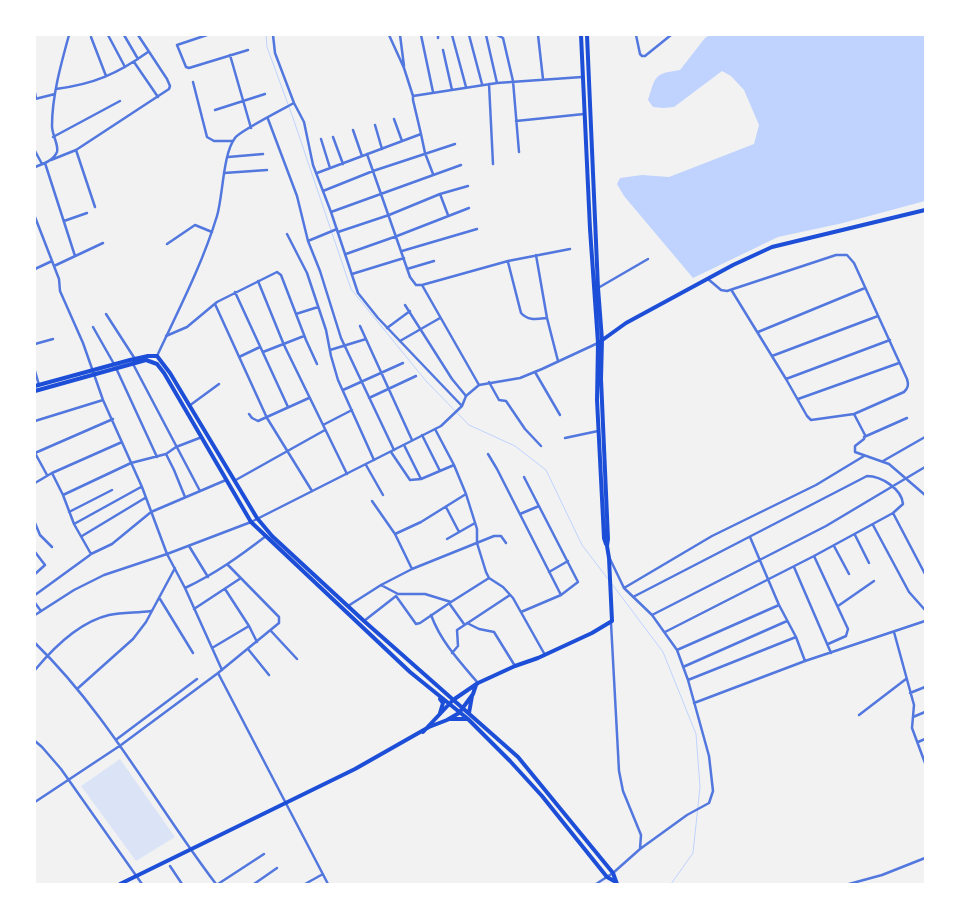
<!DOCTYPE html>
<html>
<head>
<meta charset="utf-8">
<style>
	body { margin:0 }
	#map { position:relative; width:960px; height:919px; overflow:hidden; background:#f2f2f2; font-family:"IBM Plex Serif",serif }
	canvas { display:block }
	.frame { position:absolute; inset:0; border:36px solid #fff; pointer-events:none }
</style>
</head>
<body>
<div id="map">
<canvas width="960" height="919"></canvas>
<div class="frame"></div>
</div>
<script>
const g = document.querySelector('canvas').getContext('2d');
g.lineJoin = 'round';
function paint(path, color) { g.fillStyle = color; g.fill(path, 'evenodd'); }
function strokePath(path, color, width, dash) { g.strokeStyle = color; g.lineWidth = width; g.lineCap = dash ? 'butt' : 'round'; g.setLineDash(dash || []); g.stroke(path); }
paint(new Path2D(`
	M120 759 175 837 136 861 81 786Z`), '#dbe4f7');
paint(new Path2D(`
	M710 35H925V201L843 223 778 237 693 278 624 196 617 184 620 178 642 175 669 177 754 144 759 125 744 90 731 76 722 71 674 107 663 108 653 107 648 100C656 75 654 74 680 70L705 38Z`), '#bfd3fe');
strokePath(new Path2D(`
	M266 35 267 47 293 118 351 289 426 381 469 425 515 446 546 470 582 545 608 579
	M612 584 663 652 696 734 700 787 693 853 671 884`), '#bfd3fe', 1);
strokePath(new Path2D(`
	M108 35 125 67
	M124 35 138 59
	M207 35 177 45 186 67 189 68 248 50
	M389 35 404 68 413 96
	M400 35 404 66
	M421 35 433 92
	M438 35V38
	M452 35 466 87
	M469 35 482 84
	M486 35 497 83
	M497 35 503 38 513 81 519 152
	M538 35 543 79
	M636 35 640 54 642 56H645L671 35
	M91 37 106 76
	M443 50 452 90
	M230 55 251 128
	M134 62 158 97
	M193 82 207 137 214 141H233
	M489 84 493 164
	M56 89C94 84 117 74 148 52
	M35 93 36 98
	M35 99 55 94
	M215 110 265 94
	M268 119 297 196 308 241 320 271 341 338 394 450
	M394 119 402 141
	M516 121 584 114
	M375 125 382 149
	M353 130 362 156
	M421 134 425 153 433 174
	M53 137 120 101
	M333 137 343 164
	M321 139 330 168
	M76 150 95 207
	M35 151 42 164
	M367 154 410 277 416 285H422L508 261 570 249
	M228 157 263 154
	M51 160 76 150 169 89 170 86 167 79 138 35
	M45 163 75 256
	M35 167C43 164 53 161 57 152 59 145 52 135 52 126 52 96 61 64 69 35
	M224 173 267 170
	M317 173 421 134 413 100V96L497 83 582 77
	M323 191 373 171 455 144
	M440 194 448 215
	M331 212 461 165
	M35 217 59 279 60 291 83 343 103 400 142 487 167 554 185 588 222 670
	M64 221 87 213
	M338 232 389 215 440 194 468 186
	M287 234 307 273 326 330 331 356 338 380 374 460
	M308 241 337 229
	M167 244 195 225 212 232
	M402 251 477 229
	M346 254 397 236 469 208
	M536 255 547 318 558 361
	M508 262 521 313C528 321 537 319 547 318
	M54 266 103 243
	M35 269 52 261
	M407 269 434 261
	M352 274 404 258
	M708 279 721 290 727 291 836 255H847L854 263 907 379C909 385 908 388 904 392L854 414 811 420 807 416 786 379 732 291
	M258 281 284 345 347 474
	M422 285 479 385
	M598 288 648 259
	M235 292 288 407
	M215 304 267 418 312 491
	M405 305 452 379 466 396
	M106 314 135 359
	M296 314 318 307
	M360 326 412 440
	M93 327 114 364
	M387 328 410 311
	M758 332 865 288
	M166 336 187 327 217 302 277 272 281 275 306 340 317 364
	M400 341 440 318
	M35 344 53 339
	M330 350 366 339
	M263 352 304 336
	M772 356 878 316
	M239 357 260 347
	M133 364 200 491
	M116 368 157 457
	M35 371 39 385
	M535 372 560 415
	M786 379 890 340
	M489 382 499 400 506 401 525 429 541 446
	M343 390 403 363
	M369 398 416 376
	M798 399 899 363
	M189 406 219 384
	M249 414 252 418 258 421 309 398
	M854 414 865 435 864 439 855 446V452L889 464 925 495
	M35 421 103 400
	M323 425 352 410
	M435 429 454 465 466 494 477 529V543L486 572 489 578 503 587 513 598 545 655
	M422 435 440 471
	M864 437 907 418
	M565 438 598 431
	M404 445 421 479
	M391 452 410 480 421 479 454 465
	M35 453 113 419
	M35 453 47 475
	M166 454 174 470 185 497
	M488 454 497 469 561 595
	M883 461 925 437
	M366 465 383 495
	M52 473 63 495 74 524 91 554 112 544 151 512 226 480
	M234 481 325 430
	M35 483 52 473 122 442
	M63 495 131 463 166 454 176 447 202 437
	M372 501 395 534 412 569
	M446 507 459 532
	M69 512 112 490
	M520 514 539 506
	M35 523 40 535 52 547
	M74 524 141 487
	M873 525 909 592 925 610
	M395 534 421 522 466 494
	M855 535 869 563
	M82 536 145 498
	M750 537 779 605 796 637 805 661
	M447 539 475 523
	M189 546 208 577
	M834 546 849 574
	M35 552 45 565 35 574
	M814 556 848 629 846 636 828 644
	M610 559 624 588 652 615 677 650 688 680 709 756 713 791 709 803 687 815 640 849 613 873
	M794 567 831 653
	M549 572 568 561
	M381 585 398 594H425L451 602 489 578
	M185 588C215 574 240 556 266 536
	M624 588 712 536 816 485 864 456
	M225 589 249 626 257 642
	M35 595 90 555
	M396 596 416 624 420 623 451 602
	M633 597 867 476C881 476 902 489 903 504L893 513 925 574
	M160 599 193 653
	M35 603 41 611
	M449 603 464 624
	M348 606 381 585 412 569 494 536H501L506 543
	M838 606 874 581
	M194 609 241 578
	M521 612 561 595 578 582 524 477
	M431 615C441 642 460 662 478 683
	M652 615 826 526 925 467
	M364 621 396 596
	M467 623 479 629 494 632 515 666
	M611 623 619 771 623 791 641 835 640 849
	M271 631 297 659
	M665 632 814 556 893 513
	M894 632 914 705 912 728 925 763
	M35 643C108 714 155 804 216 884
	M212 648 249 626
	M248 649 269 675
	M677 650 779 605
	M452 653 458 646 457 630 510 595
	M683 667 787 621
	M35 670C54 647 79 622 109 615 123 612 137 613 151 611
	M218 673 328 884
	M688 680 796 637
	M77 689 133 639 146 622 175 568
	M910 693 925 687
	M694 703 805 661 925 621
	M859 715 906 679
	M913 717 925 712
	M117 739 197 679
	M918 742 925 739
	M35 802 121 745 218 673 279 623V617L228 565
	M170 866 182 884
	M218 884 264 854
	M254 884 277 868
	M305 884 323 874`), '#5277de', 2.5);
strokePath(new Path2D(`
	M294 103 304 122 313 165 331 212 358 293 378 318 462 406
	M157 356C179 309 202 265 217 216 223 196 223 153 235 138 238 132 285 108 294 103L275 53 273 35
	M35 615 74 590 104 575 167 554 251 522 441 426 462 406 466 396 479 385 520 378 542 369 598 343
	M35 741 42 747 61 769 142 884
	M596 884 613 873
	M849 884 882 875 925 858`), '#5277de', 2.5);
strokePath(new Path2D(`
	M581 35 590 229 598 343 597 400 604 538 606 544
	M601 341 626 323 733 265 772 247 925 210
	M35 386 130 360 148 356H157L170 373 257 518 272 536 364 621 518 757 613 873 617 884
	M35 391 146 360 157 364 164 373 251 522 410 672 468 719 510 761 542 796 607 877 614 881
	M440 699 443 703 440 713
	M469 713 472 696
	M450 719H468
	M423 732 453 700 478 683 515 666 538 658 592 633 612 621 609 558 607 546 608 539 601 379 602 340 598 288 587 35
	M120 884 355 769 429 727 447 720 459 713 473 694 476 685`), '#1d4ed8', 4);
</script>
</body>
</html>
